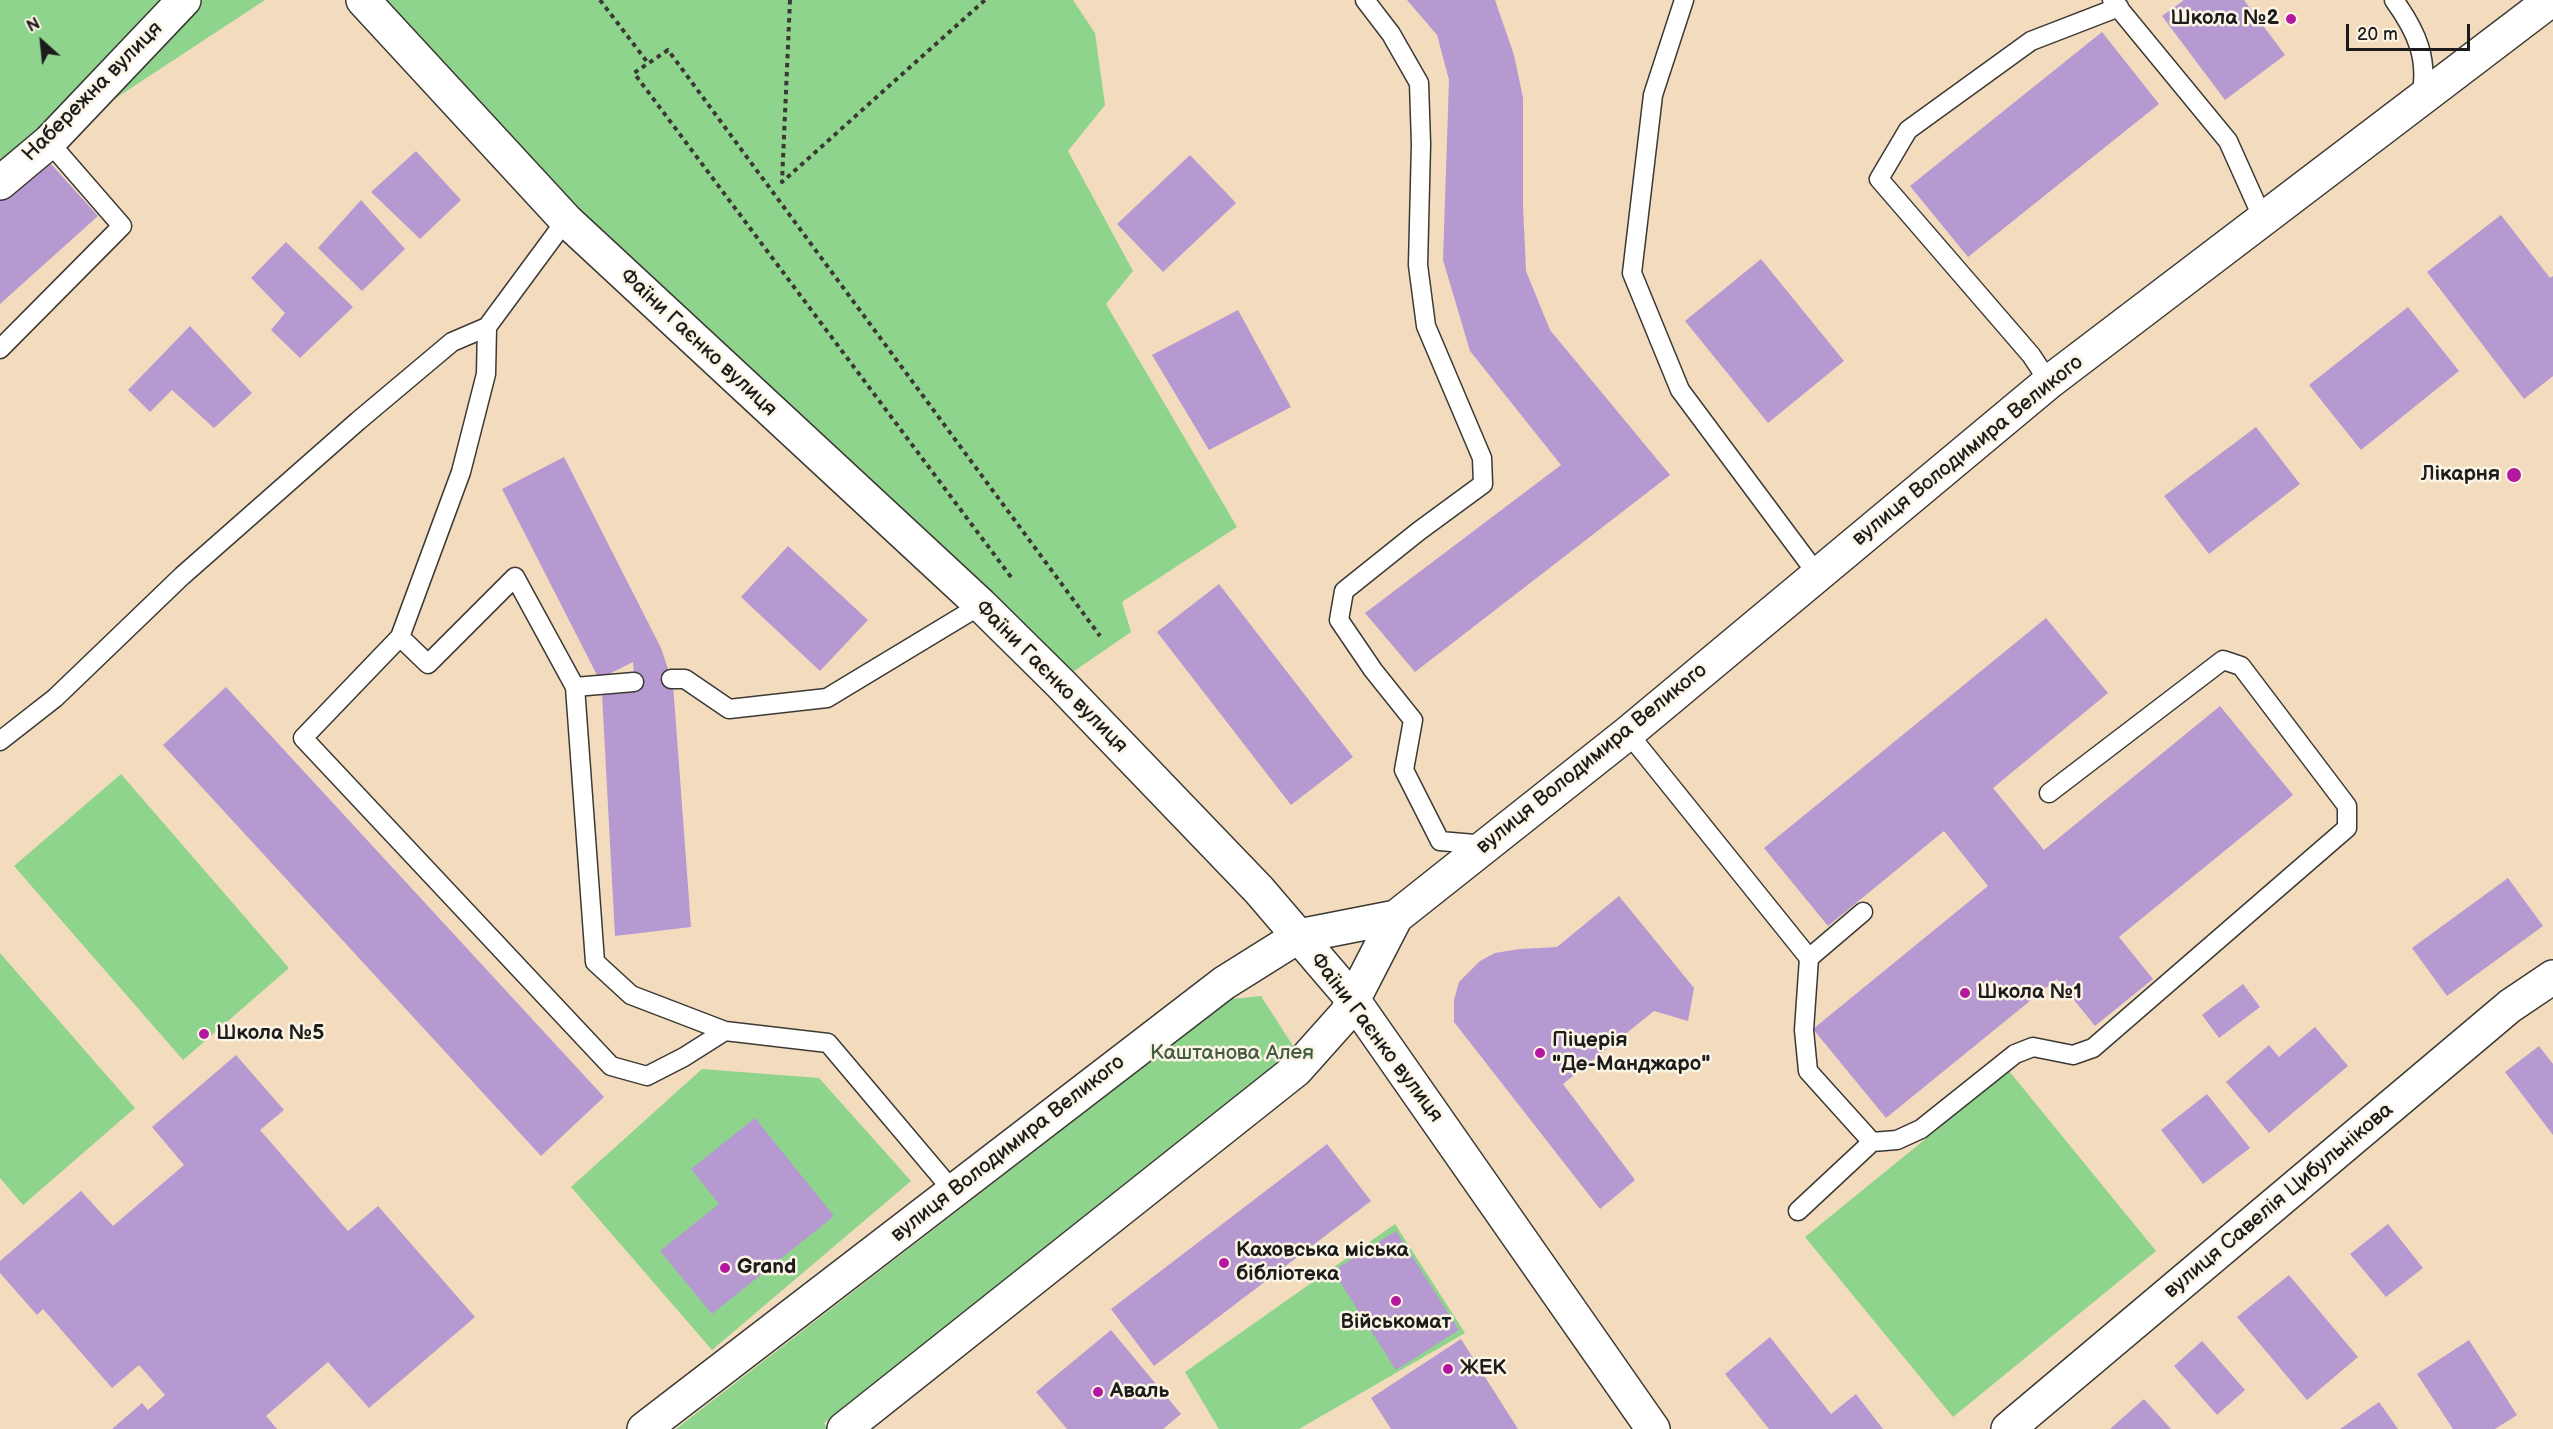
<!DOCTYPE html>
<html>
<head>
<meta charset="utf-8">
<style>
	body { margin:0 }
	#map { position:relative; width:2553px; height:1429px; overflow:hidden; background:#f2dcbd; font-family:"Balsamiq Sans",sans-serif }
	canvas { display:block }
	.north { position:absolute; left:12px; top:12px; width:60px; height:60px; -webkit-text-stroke:4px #fcf5e5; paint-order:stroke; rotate:333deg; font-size:16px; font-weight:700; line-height:24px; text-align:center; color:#1c1c1c }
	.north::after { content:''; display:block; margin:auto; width:21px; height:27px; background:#1c1c1c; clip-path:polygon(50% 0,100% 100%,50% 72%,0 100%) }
	.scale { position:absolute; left:2346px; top:24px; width:124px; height:27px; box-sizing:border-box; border:3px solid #1c1c1c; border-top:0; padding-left:8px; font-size:18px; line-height:21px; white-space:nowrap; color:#1c1c1c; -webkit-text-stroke:4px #fcf5e5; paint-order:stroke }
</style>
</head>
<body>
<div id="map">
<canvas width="2553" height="1429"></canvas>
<div class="north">N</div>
<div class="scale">20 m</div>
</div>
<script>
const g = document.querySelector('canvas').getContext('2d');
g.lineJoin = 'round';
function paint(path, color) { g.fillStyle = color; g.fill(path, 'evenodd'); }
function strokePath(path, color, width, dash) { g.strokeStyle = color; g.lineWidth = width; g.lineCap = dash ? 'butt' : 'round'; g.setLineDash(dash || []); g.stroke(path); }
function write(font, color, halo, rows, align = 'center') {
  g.font = font + ' "Balsamiq Sans",sans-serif'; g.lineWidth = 5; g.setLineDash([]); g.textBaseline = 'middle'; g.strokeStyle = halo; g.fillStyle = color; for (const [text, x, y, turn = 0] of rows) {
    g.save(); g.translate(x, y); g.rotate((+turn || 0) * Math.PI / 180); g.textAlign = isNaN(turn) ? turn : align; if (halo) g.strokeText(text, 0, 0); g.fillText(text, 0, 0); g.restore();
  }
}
paint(new Path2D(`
	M0 0H265L49 142 0 183Z
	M382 0H1073L1095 33 1105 105 1068 151 1133 271 1106 304 1237 527 1122 602 1131 632 1064 678 556 195Z
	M121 774 289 968 183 1060 14 866Z
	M0 953 135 1108 23 1205 0 1178Z
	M1261 996 1293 1046 1285 1069 824 1423 828 1429H676L1231 999Z
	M702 1069 819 1078 911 1181 712 1350 571 1187Z
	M2009 1071 2156 1251 1953 1417 1805 1237Z
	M1395 1224 1465 1333 1299 1429H1219L1185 1372Z`), '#8ed48d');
paint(new Path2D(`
	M1407 0H1495L1514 55 1523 98V205L1526 271 1550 330 1670 475 1415 672 1365 613 1561 465 1470 351 1443 260 1449 80 1437 35Z
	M2184 0H2244L2285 55 2225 100 2162 16Z
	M2102 32 2159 104 1968 257 1910 186Z
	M416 151 461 200 420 239 371 192Z
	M43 155 98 216 0 304V194Z
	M1190 155 1236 203 1163 272 1117 224Z
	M361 200 405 249 362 291 318 248Z
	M2501 215 2550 278 2553 276V376L2524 399 2427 272Z
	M286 242 353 307 300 358 271 330 285 313 251 278Z
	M1761 259 1844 361 1768 423 1685 321Z
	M2408 307 2459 371 2361 450 2309 385Z
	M1238 310 1291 407 1209 450 1152 355Z
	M190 326 252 393 214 428 172 390 150 412 128 390Z
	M2256 427 2300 484 2209 554 2164 496Z
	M564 457 661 648 673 684 691 927 615 936 602 694 635 689 633 662 599 679 502 489Z
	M788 546 868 620 820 671 741 597Z
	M1219 584 1353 757 1291 805 1157 632Z
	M2046 618 2108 693 1993 788 2044 850 2220 706 2293 795 2119 937 2153 979 2095 1026 2057 979 1886 1118 1813 1029 1988 886 1944 831 1828 926 1764 848Z
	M226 687 604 1097 541 1156 163 745Z
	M2508 878 2543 926 2447 996 2412 948Z
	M1619 896 1694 988 1688 1021 1654 1011 1563 1084 1635 1180 1600 1209 1454 1022V1000L1459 982 1480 961 1495 953 1520 949 1557 947Z
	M2243 984 2260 1007 2219 1038 2202 1015Z
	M2315 1027 2348 1066 2269 1133 2226 1082 2269 1045 2279 1057Z
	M2539 1046 2553 1064V1135L2505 1072Z
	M236 1055 284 1110 260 1130 348 1231 378 1206 475 1317 369 1408 328 1362 266 1416 277 1429H112L142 1403 148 1410 165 1395 139 1365 112 1388 43 1309 37 1315 0 1273V1261L81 1191 113 1226 184 1165 152 1127Z
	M2207 1094 2250 1148 2203 1184 2161 1130Z
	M755 1118 834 1216 712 1314 660 1251 719 1204 691 1169Z
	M1327 1144 1371 1201 1154 1366 1111 1309Z
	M2388 1224 2423 1268 2386 1297 2350 1254Z
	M1396 1231 1459 1330 1396 1370 1333 1271Z
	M2289 1275 2358 1357 2307 1400 2237 1317Z
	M1111 1330 1181 1414 1163 1429H1067L1036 1392Z
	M1770 1337 1831 1414 1856 1394 1883 1429H1769L1725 1374Z
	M1461 1339 1518 1429H1391L1371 1398Z
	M2469 1340 2517 1415 2495 1429H2453L2417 1374Z
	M2202 1341 2245 1390 2217 1415 2174 1366Z
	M2144 1399 2171 1429H2110Z
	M2379 1402 2398 1429H2340Z`), '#b799d2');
const lane = new Path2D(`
	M1365 0 1391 34 1419 83 1421 144 1418 265 1426 326 1482 458 1483 484 1419 531 1344 591 1339 620 1373 670 1413 720 1404 770 1440 841 1486 845
	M1684 0 1653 95 1632 273 1680 390 1817 574
	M2112 0 2228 141 2263 219
	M2394 0C2417 32 2429 59 2421 98
	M487 327 486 374 461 472 400 637 303 738 611 1066 647 1076 684 1057 725 1031 828 1043 953 1191
	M0 349 122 226 49 142
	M2049 382 2031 355 1879 179 1908 130 2031 41 2119 7
	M400 637 428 664 515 577 575 687 595 962 631 995 725 1031
	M671 679H685L729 709 827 698 981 605
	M575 687 634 682
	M1628 733 1809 958 1804 1030 1808 1071 1872 1142 1897 1140 1921 1129 2015 1054 2033 1047 2073 1055 2093 1048 2347 828V806L2241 666 2223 660 2049 793
	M0 741 55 698 182 576 358 421 452 342 487 327 566 220
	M1809 958 1863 912
	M1798 1211 1872 1142`);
const street = new Path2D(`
	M363 0 566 220 981 605 1062 685 1259 890 1354 1001 1653 1429
	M0 183 49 142 184 0
	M644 1429 1224 983 1299 936 1396 917
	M844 1429 1296 1070 1346 1014 1396 917 1628 733 2049 382 2551 0
	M2008 1429 2510 1006 2553 977`);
strokePath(lane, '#3c3934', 21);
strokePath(street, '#3c3934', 36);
strokePath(new Path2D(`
	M600 0 648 63
	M790 0 782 182 985 0
	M1011 577 634 73 668 50 1100 636`), '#3c3934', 4, [4.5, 4.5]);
strokePath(lane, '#fff', 18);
strokePath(street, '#fff', 33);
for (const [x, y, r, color] of [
	[2291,19,6,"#b5179e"],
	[2514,475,8,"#b5179e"],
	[1965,993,6,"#b5179e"],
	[204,1034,6,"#b5179e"],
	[1540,1053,6,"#b5179e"],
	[1224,1263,6,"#b5179e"],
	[725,1268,6,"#b5179e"],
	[1396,1301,6,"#b5179e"],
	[1448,1369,6,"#b5179e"],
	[1098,1392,6,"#b5179e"]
]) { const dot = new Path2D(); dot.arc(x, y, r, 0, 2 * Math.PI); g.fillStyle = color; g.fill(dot); strokePath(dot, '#fcf5e5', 2); }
write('bold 21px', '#1c1c1c', '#fcf5e5', [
	["Школа №2",2279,19,"right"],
	["Лікарня",2500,475,"right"],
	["Школа №1",1977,993],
	["Школа №5",216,1034],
	["Піцерія",1552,1041],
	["\"Де-Манджаро\"",1552,1065],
	["Каховська міська",1236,1251],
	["бібліотека",1236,1275],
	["Grand",737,1268],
	["Військомат",1396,1323,"center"],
	["ЖЕК",1460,1369],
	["Аваль",1110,1392]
], 'left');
write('21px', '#1c1c1c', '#fcf5e5', [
	["Набережна вулиця",93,92,-45],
	["Фаїни Гаєнко вулиця",698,343,43],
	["вулиця Володимира Великого",1968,451,-39],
	["Фаїни Гаєнко вулиця",1051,677,45],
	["вулиця Володимира Великого",1592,759,-39],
	["Фаїни Гаєнко вулиця",1376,1038,53],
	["вулиця Володимира Великого",1008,1149,-38],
	["вулиця Савелія Цибульнікова",2279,1201,-40]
]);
write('21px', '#445c44', '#fcf5e5', [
	["Каштанова Алея",1232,1054]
]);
</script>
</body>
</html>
